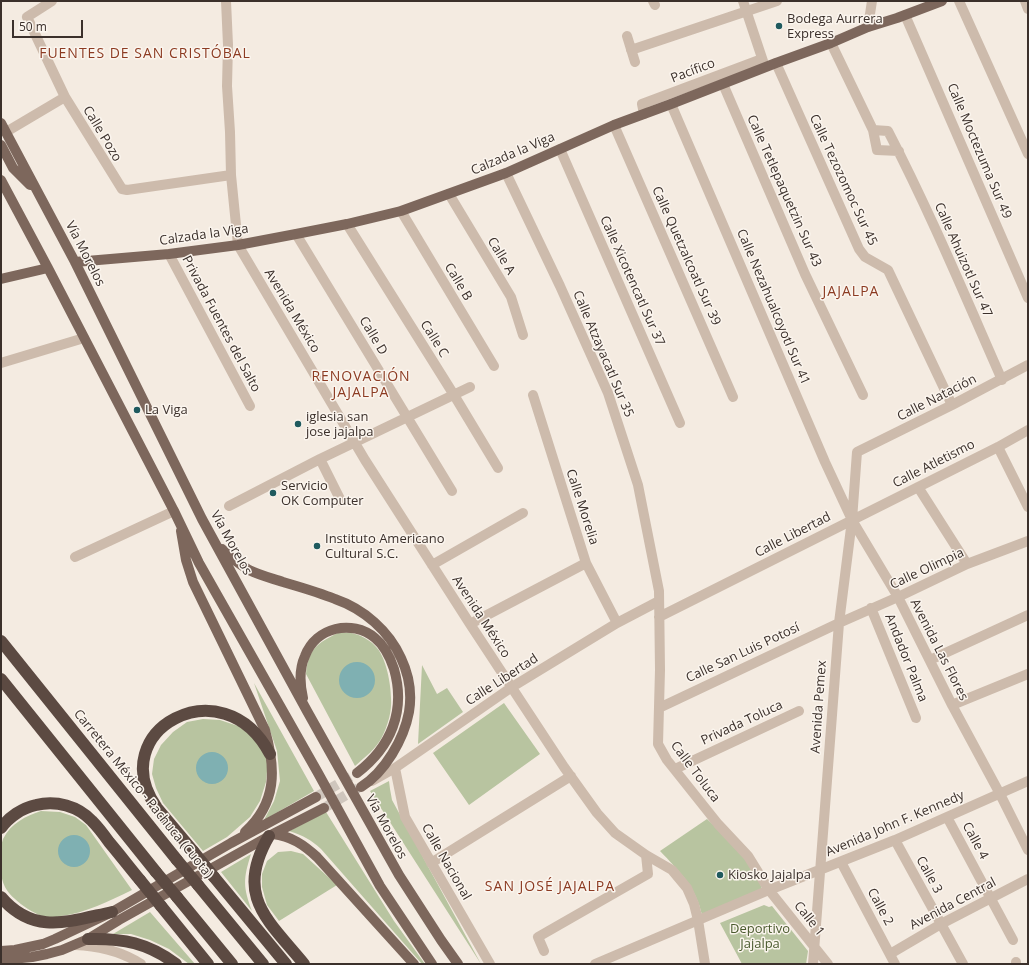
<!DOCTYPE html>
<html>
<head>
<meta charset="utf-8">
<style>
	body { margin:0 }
	#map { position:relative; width:1029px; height:965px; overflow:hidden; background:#f4ebe1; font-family:"Open Sans",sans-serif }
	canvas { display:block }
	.frame { position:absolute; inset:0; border:2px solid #3b302b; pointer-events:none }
	.scale { position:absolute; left:12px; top:20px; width:71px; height:18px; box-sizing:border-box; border:2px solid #3b302b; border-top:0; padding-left:5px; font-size:12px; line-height:14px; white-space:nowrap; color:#3b302b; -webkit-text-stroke:3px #fbf5ee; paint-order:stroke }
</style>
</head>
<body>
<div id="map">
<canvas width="1029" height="965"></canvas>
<div class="frame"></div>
<div class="scale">50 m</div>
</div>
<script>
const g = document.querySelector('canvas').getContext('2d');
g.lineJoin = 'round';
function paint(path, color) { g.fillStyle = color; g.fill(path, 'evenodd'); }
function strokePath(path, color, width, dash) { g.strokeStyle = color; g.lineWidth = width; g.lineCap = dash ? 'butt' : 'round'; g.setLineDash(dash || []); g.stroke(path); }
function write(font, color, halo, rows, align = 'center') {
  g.font = font + ' "Open Sans",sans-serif'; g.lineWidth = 3; g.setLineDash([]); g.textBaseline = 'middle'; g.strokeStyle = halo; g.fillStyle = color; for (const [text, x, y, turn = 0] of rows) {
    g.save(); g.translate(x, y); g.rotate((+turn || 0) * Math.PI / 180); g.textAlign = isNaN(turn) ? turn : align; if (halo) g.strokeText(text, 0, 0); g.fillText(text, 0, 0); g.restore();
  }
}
paint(new Path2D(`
	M338 633C342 633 347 632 351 633 359 634 372 641 377 648 386 658 391 684 391 698 392 711 388 725 382 737 376 749 365 757 355 766L306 674C308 650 317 643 338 633Z
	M422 665 437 694 447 688 463 712 418 744Z
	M254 683 314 791 264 820 274 801 280 781 277 751Z
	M504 703 540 754 469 805 433 753Z
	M203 719 220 720 238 726 252 736 262 749 268 762 266 782 260 801 250 817 227 837 203 851 163 803 156 788 152 774 154 759 161 745 173 732 187 722Z
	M389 781 390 789 392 800 481 964 370 791Z
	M41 811 60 812 75 817 86 825 132 890C109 901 86 913 61 916 57 917 52 918 49 918 35 916 11 899 5 887 0 877 1 867 1 857 1 851 1 844 3 839 11 823 26 816 41 811Z
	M326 812 394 921 425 964H422L321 849C310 839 304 836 289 831Z
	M707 819C725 835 747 855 758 877 759 881 761 885 762 889L702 915C696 887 679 871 660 851Z
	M291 851 303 854 337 885 279 921 267 905 262 887V874L267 861 278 852Z
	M251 854C243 879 243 887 252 911L221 872Z
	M764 905 769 907 772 906 808 951 806 964H742L720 923Z
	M150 912 195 964H189L169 949 150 940 131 934H113Z`), '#b8c4a0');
paint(new Path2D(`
	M339 680a18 18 0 1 1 36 0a18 18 0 1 1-36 0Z
	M196 768a16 16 0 1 1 32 0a16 16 0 1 1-32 0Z
	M58 851a16 16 0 1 1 32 0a16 16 0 1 1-32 0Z`), '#7fb0b2');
strokePath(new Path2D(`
	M316 797 357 773
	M324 808 358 788`), '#cfc6bd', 10, [10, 5]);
strokePath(new Path2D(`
	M52 1 27 17 65 97 122 189 127 190 231 175
	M226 1 228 45 227 86 230 132 231 175 238 245 365 460 470 624 564 767 597 813 615 833 646 855 672 870 687 888 694 904 698 920 705 964
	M653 1 655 5
	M743 1 764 64
	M959 1 1028 154
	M1025 1 1028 9
	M905 15 1028 298
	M868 27 872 1
	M627 36 635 62
	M831 43 873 130 877 150 899 151
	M631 50 777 1
	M776 63 859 249 865 257 888 270 952 405
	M723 84 805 274 863 395
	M671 104 825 462 852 520 898 597 952 705 1000 794 1028 850
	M644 114 642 104 762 59
	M614 125 733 397
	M873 130 888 131C930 212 965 296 1002 380
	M6 132 65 97
	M560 149 680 423
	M506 173 560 286 608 393 638 485 659 591 660 670 658 744 667 760 718 824 748 856 769 890 828 964
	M449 194 511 297 523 335
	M401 211 494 366
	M347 224 454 395 498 468
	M296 234 452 491
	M169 254 250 406
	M1 363 84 338
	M533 395 586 563 617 623
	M998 447 1028 507
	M320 459 341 501
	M918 487 967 564
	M229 506 320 459 470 387
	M75 557 174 511
	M432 565 523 513
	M871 608 916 718
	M659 617 998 447 1028 430
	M470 624 586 563
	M930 660 1028 615
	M952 705 1028 674
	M659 708 839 623 898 597 967 564 1028 541
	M395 768 405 817 490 964
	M675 769 799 711
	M372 781 395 768 512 687 617 623 659 601
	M947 817 1013 940
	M895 840 963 964
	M841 862 895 964
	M431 863 571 776
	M75 945C98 946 121 951 141 964
	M544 951 538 937 648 874 646 855
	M890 954 941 924 1028 879
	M1016 962V964
	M595 964 769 890 895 840 1028 781
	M813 964 839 623 852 520 857 452 952 405 1028 365`), '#cdbbac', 10);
strokePath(new Path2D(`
	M1 123 75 262 202 519 307 711 399 875 441 940 458 964
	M1 145 13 168 30 185
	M1 180 48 268 174 511 199 563 318 773 380 886 432 964
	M75 262 169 254 238 245 296 234 347 224 401 211 506 173 614 125 671 104 776 63 831 43 868 27 897 18 942 1
	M1 279 48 268
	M181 531 186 560 193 582 265 730C276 769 277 803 245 832
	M222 549C230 557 239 564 249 570 259 575 271 578 283 582 300 587 318 592 335 599 364 609 389 631 401 658 409 675 412 694 409 712 404 739 385 772 361 787
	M303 698C300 685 299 669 305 656 316 627 352 619 375 638 385 646 390 657 394 669 406 711 391 747 357 773
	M273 834C291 836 304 845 317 857L414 964
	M1 951 15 950 43 944 55 939 112 912 231 843 316 797
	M1 960 32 957 47 954 62 950 88 939 119 920 273 834 324 808`), '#7d675c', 10);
strokePath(new Path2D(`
	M1 641 177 860
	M1 679 156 872
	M1 828C9 817 22 808 36 805 56 800 78 806 92 821 98 827 104 835 109 842 120 855 130 868 140 880
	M269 836C234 896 268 920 304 964
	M193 851 157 808C102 731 223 664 270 754
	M214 877 286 964
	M198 885 263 964
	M1 897C34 936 70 921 112 912
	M177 897 232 964
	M161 906 208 964
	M88 939C123 938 148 943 176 964`), '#5c4a42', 12);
strokePath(new Path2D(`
	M193 851 214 877
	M177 860 198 885
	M156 872 177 897
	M140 880 161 906`), '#5c4a42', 12);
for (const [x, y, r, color] of [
	[779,26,4,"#1f5a5e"],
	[137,410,4,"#1f5a5e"],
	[298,424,4,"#1f5a5e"],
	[273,493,4,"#1f5a5e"],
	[317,546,4,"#1f5a5e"],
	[720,875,4,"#1f5a5e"]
]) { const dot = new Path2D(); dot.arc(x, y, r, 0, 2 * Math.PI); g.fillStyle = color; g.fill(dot); strokePath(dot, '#fbf5ee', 1.5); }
write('13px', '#3b302b', '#fbf5ee', [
	["Bodega Aurrera",787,19],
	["Express",787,34],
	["La Viga",145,410],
	["iglesia san",306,417],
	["jose jajalpa",306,432],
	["Servicio",281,486],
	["OK Computer",281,501],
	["Instituto Americano",325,539],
	["Cultural S.C.",325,554],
	["Kiosko Jajalpa",728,875]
], 'left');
write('13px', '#3b302b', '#fbf5ee', [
	["Pacífico",693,71,-21],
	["Calle Pozo",102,134,59],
	["Calle Moctezuma Sur 49",979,151,67],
	["Calzada la Viga",513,154,-23],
	["Calle Tezozomoc Sur 45",843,180,65],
	["Calle Tetlepaquetzin Sur 43",784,191,66],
	["Calzada la Viga",204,235,-8],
	["Vía Morelos",85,254,63],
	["Calle A",501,256,59],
	["Calle Quetzalcoatl Sur 39",686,256,66],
	["Calle Ahuizotl Sur 47",963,260,66],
	["Calle Xicotencatl Sur 37",632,281,66],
	["Calle B",458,282,59],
	["Calle Nezahualcoyotl Sur 41",773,307,67],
	["Avenida México",292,311,59],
	["Privada Fuentes del Salto",221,324,62],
	["Calle D",373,336,59],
	["Calle C",434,339,58],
	["Calle Atzayacatl Sur 35",603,354,67],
	["Calle Natación",937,398,-27],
	["Calle Atletismo",934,464,-27],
	["Calle Morelia",582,507,72],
	["Calle Libertad",793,535,-27],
	["Vía Morelos",231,543,61],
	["Calle Olimpia",927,569,-25],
	["Avenida México",481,617,57],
	["Avenida Las Flores",939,650,63],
	["Calle San Luis Potosí",743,653,-25],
	["Andador Palma",906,658,68],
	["Calle Libertad",502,680,-33],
	["Avenida Pemex",819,707,-86],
	["Privada Toluca",742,723,-25],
	["Calle Toluca",695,772,53],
	["Carretera México - Pachuca (Cuota)",143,794,51],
	["Avenida John F. Kennedy",895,824,-23],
	["Vía Morelos",386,827,61],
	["Calle 4",975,841,62],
	["Calle Nacional",446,862,60],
	["Calle 3",929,875,61],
	["Avenida Central",953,904,-28],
	["Calle 2",880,907,62],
	["Calle 1",809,919,51]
]);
write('13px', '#4a5a2e', '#fbf5ee', [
	["Deportivo",760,929],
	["Jajalpa",760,944]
]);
g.letterSpacing = '1px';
write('14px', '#8c3b22', '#fbf5ee', [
	["FUENTES DE SAN CRISTÓBAL",145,54],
	["JAJALPA",851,292],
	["RENOVACIÓN",361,377],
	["JAJALPA",361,393],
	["SAN JOSÉ JAJALPA",550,887]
]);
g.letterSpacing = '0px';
</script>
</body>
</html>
